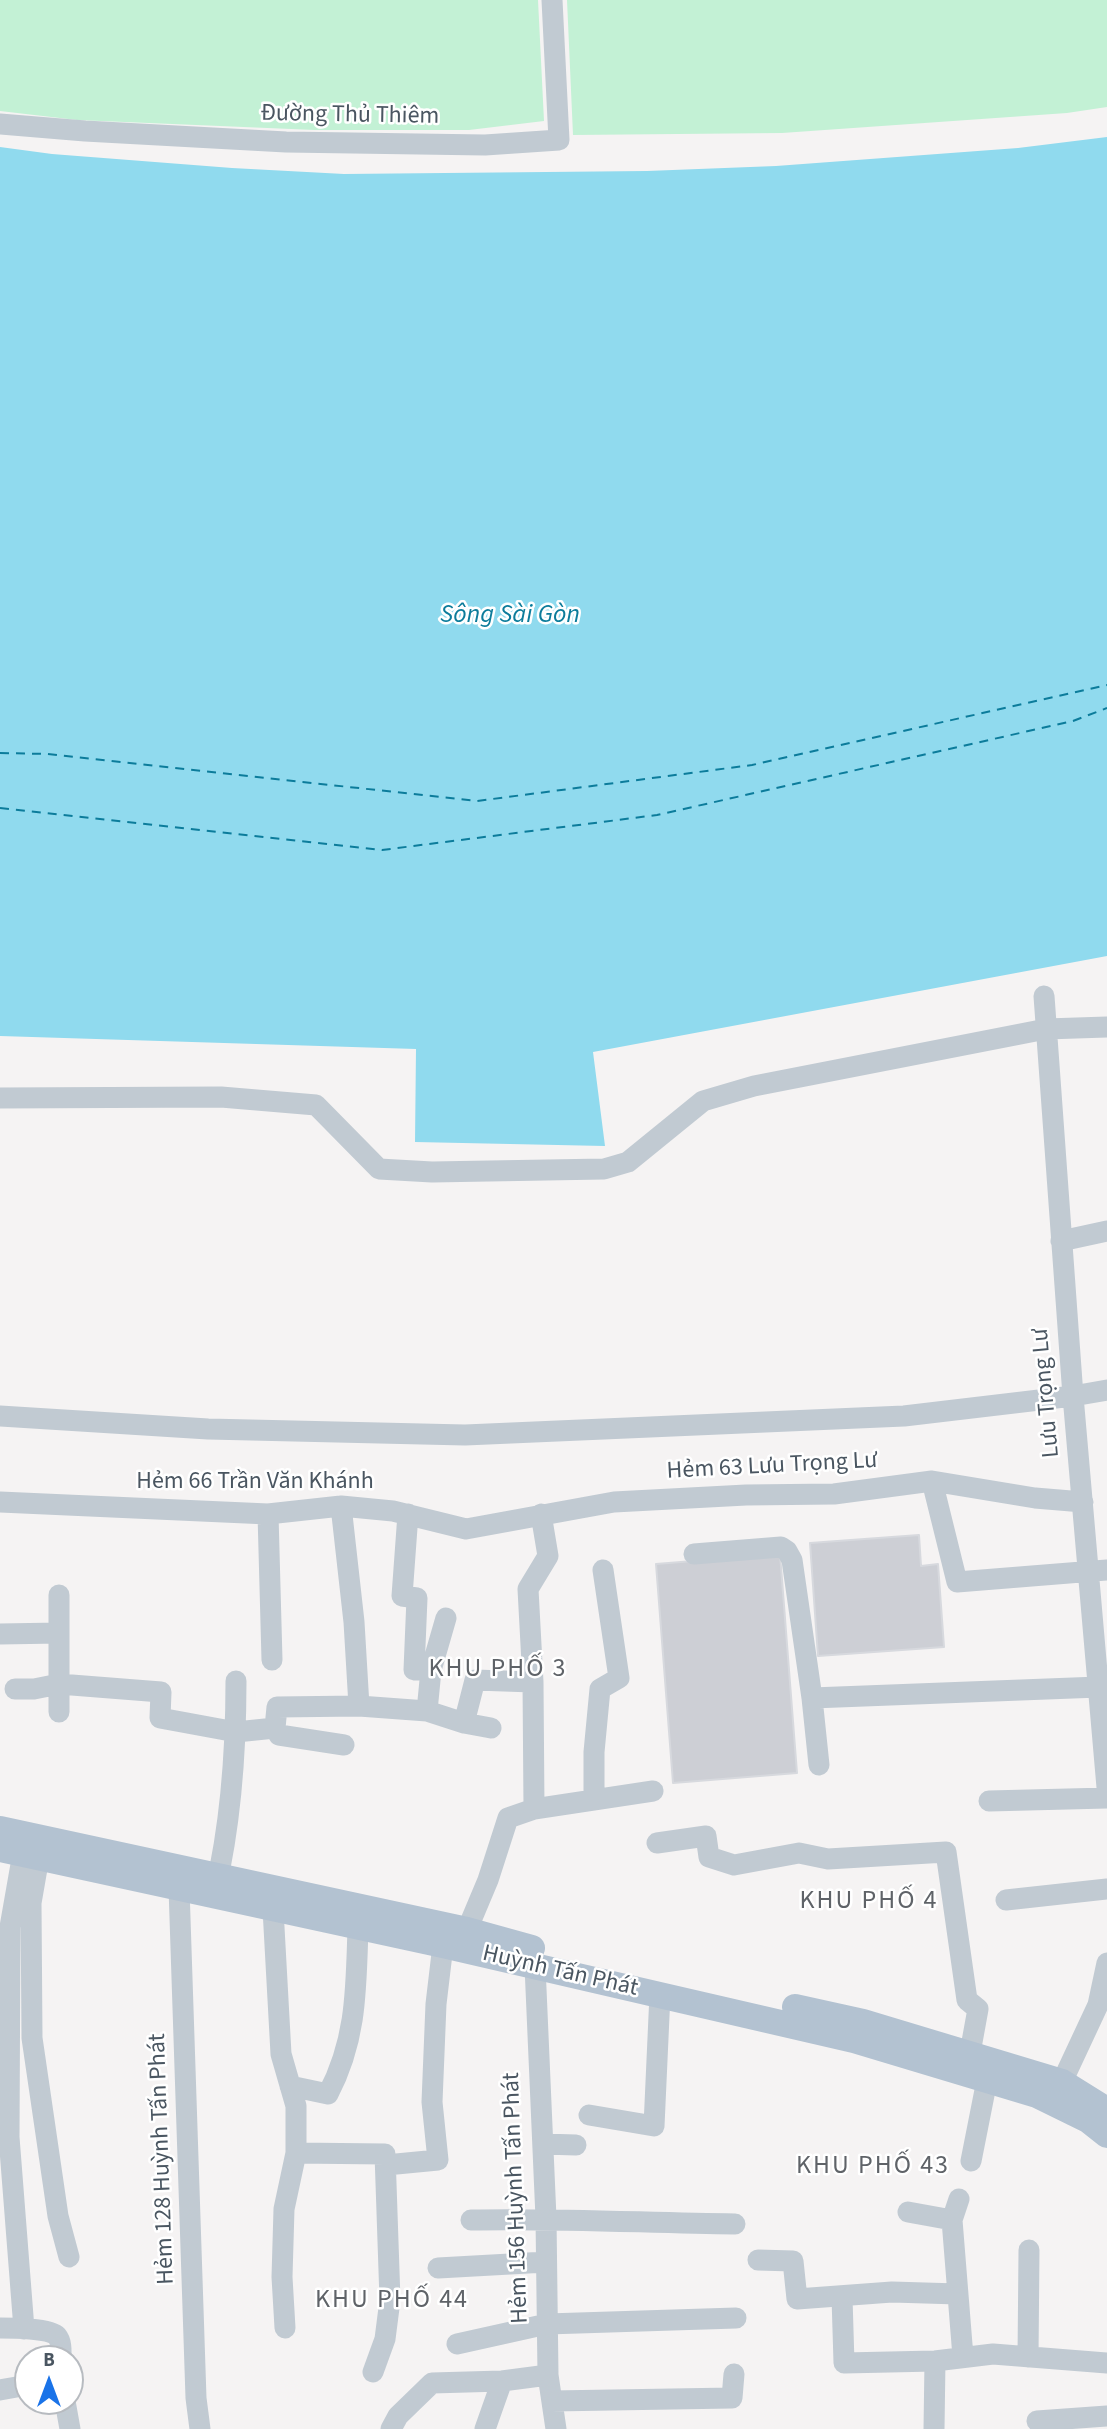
<!DOCTYPE html>
<html>
<head>
<meta charset="utf-8">
<style>
	body { margin:0 }
	#map { position:relative; width:1107px; height:2429px; overflow:hidden; background:#f5f3f3; font-family:"Source Sans 3",sans-serif }
	canvas { display:block }
	.north { position:absolute; left:14px; top:2345px; width:70px; height:70px; box-sizing:border-box; background:#fff; border:2px solid #b7bbc0; border-radius:50%; rotate:0deg; font-size:19px; font-weight:700; line-height:28px; text-align:center; color:#4a5661 }
	.north::after { content:''; display:block; margin:auto; width:24px; height:32px; background:#1a73e8; clip-path:polygon(50% 0,100% 100%,50% 72%,0 100%) }
</style>
</head>
<body>
<div id="map">
<canvas width="1107" height="2429"></canvas>
<div class="north">B</div>
</div>
<script>
const g = document.querySelector('canvas').getContext('2d');
g.lineJoin = 'round';
function paint(path, color) { g.fillStyle = color; g.fill(path, 'evenodd'); }
function strokePath(path, color, width, dash) { g.strokeStyle = color; g.lineWidth = width; g.lineCap = dash ? 'butt' : 'round'; g.setLineDash(dash || []); g.stroke(path); }
function write(font, color, halo, rows, align = 'center') {
  g.font = font + ' "Source Sans 3",sans-serif'; g.lineWidth = 5; g.setLineDash([]); g.textBaseline = 'middle'; g.strokeStyle = halo; g.fillStyle = color; for (const [text, x, y, turn = 0] of rows) {
    g.save(); g.translate(x, y); g.rotate((+turn || 0) * Math.PI / 180); g.textAlign = isNaN(turn) ? turn : align; if (halo) g.strokeText(text, 0, 0); g.fillText(text, 0, 0); g.restore();
  }
}
paint(new Path2D(`
	M0 0H538L544 121 469 130H315L77 120 0 111Z
	M567 0H1107V107L1067 113 782 133 573 135Z`), '#c3f1d5');
paint(new Path2D(`
	M1107 137V956L593 1052 605 1146 415 1142 416 1049 0 1036V147L52 154 232 168 344 174 647 171 776 166 1018 148Z`), '#90daee');
strokePath(new Path2D(`
	M0 753 47 754 477 801 752 765 1107 685
	M0 808 382 850 657 815 1073 721 1107 708`), '#0c7c9b', 2, [9, 7]);
const building = new Path2D(`
	M919 1535 921 1566 938 1564 944 1647 818 1656 810 1543Z
	M780 1554 797 1773 673 1783 656 1564Z`);
paint(building, '#cdcfd5');
strokePath(building, '#d7d9de', 2);
strokePath(new Path2D(`
	M0 124 85 131 286 142 485 145 559 140 552 0
	M1044 996 1073 1396 1107 1787
	M0 1098 221 1097 316 1105 379 1169 432 1172 604 1169 628 1162 703 1101 754 1086 1046 1029 1107 1027
	M1061 1241 1107 1231
	M0 1416 208 1429 465 1435 904 1416 1073 1396 1107 1390
	M932 1481 1035 1498 1083 1502
	M0 1502 268 1514 341 1506 393 1511 466 1529 614 1502 746 1495 834 1494 932 1481 957 1582 1107 1570
	M341 1506 354 1622 359 1706
	M268 1514 272 1660
	M408 1514 402 1596 417 1598 414 1670H431L427 1711
	M694 1554 781 1547 787 1551 792 1560 812 1698 819 1765
	M59 1633V1595
	M0 1634 59 1633V1712
	M431 1670 446 1618
	M15 1689H34L59 1684 161 1692 160 1718 236 1732 275 1728
	M812 1698 1099 1687
	M464 1723 475 1680 533 1682
	M275 1728 277 1707 359 1706 427 1711 464 1723 491 1728
	M275 1728 279 1735 344 1745
	M594 1800V1752L600 1689 619 1678 603 1570
	M989 1801 1107 1798
	M534 1809 653 1791
	M657 1843 706 1836 709 1857 734 1865 799 1853 828 1859 946 1852 967 2000 978 2009 970 2053
	M44 1844 39 1857 31 1903 32 2038 58 2216 69 2257
	M179 1888 196 2398 200 2429
	M215 1891C231 1823 236 1752 236 1681
	M1006 1900 1107 1889
	M273 1909 281 2054 296 2106V2153L284 2209 282 2277 285 2328
	M467 1930 488 1880 508 1818 534 1809 533 1682 528 1589 548 1556 541 1514
	M535 1966 546 2218 548 2375 556 2429
	M1062 2082 1098 2005 1107 1963
	M290 2086 328 2094C357 2039 356 1988 358 1927
	M589 2115 654 2126 660 1994
	M543 2144 576 2145
	M296 2153 385 2154 390 2300 385 2339 373 2372
	M971 2161 987 2080
	M386 2165 438 2160 432 2102 436 2004 443 1945
	M908 2212 952 2220 963 2357
	M471 2220C559 2218 647 2223 735 2224
	M952 2220 959 2199
	M758 2260 793 2261 797 2299 892 2292 958 2294
	M438 2268 546 2262
	M842 2297 844 2363 935 2361 993 2354 1107 2363
	M0 2328C11 2328 50 2328 57 2336 62 2342 61 2352 61 2359
	M24 2329 9 2137 10 1927 23 1853 27 1839
	M457 2344 547 2324 736 2318
	M1028 2357 1029 2250
	M0 2390 28 2385
	M65 2401 70 2429
	M552 2401 732 2398 734 2374
	M1037 2421 1107 2416
	M391 2429 398 2416 432 2383 502 2381 548 2375
	M485 2429 502 2381
	M934 2429 935 2361`), '#c1cad2', 21);
strokePath(new Path2D(`
	M0 1829 467 1930 532 1948
	M0 1849 443 1945 854 2040 1037 2095 1088 2120 1107 2135
	M795 2007 863 2022 1062 2082 1107 2110`), '#b3c2d1', 26);
write('24px', '#4a5661', '#fff', [
	["Đường Thủ Thiêm",350,116,1],
	["Lưu Trọng Lư",1047,1393,-95],
	["Hẻm 63 Lưu Trọng Lư",772,1467,-3],
	["Hẻm 66 Trần Văn Khánh",255,1483],
	["Huỳnh Tấn Phát",560,1972,13],
	["Hẻm 128 Huỳnh Tấn Phát",163,2159,-92],
	["Hẻm 156 Huỳnh Tấn Phát",517,2198,-92]
]);
write('italic 26px', '#0c7c9b', '#fff', [
	["Sông Sài Gòn",510,616]
]);
g.letterSpacing = '2px';
write('26px', '#5f6368', '#fff', [
	["KHU PHỐ 3",498,1670],
	["KHU PHỐ 4",869,1902],
	["KHU PHỐ 43",873,2167],
	["KHU PHỐ 44",392,2301]
]);
g.letterSpacing = '0px';
</script>
</body>
</html>
